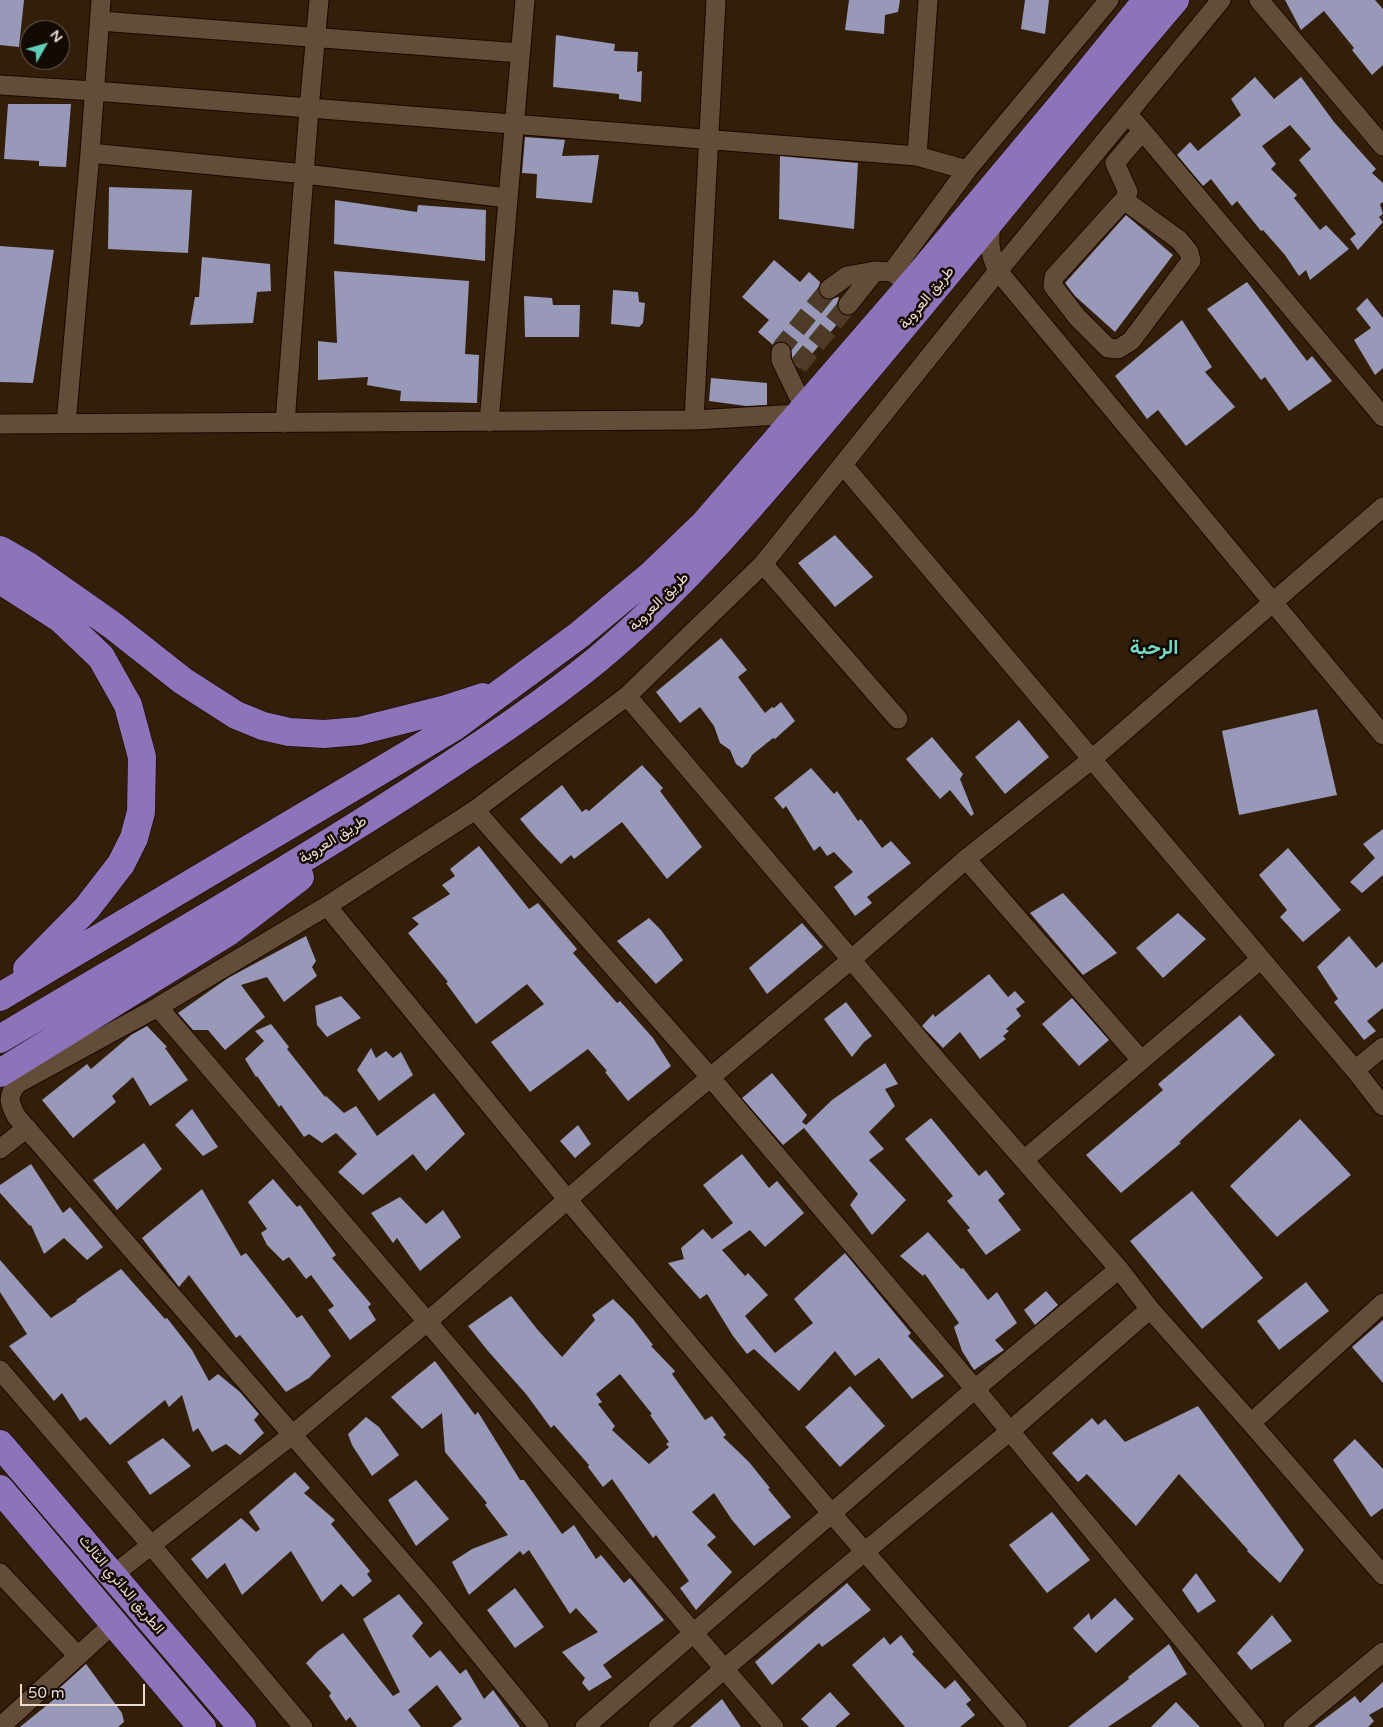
<!DOCTYPE html>
<html>
<head>
<meta charset="utf-8">
<style>
	body { margin:0 }
	#map { position:relative; width:1383px; height:1727px; overflow:hidden; background:#321e09; font-family:"Varela Round",sans-serif }
	canvas { display:block }
	.north { position:absolute; left:20px; top:20px; width:50px; height:50px; box-sizing:border-box; background:#130a03; border:1px solid #695e55; border-radius:50%; rotate:52deg; font-size:14px; font-weight:700; line-height:20px; text-align:center; color:#e9dbcf }
	.north::after { content:''; display:block; margin:auto; width:18px; height:22px; background:#5eceb8; clip-path:polygon(50% 0,100% 100%,50% 72%,0 100%) }
	.scale { position:absolute; left:20px; top:1684px; width:125px; height:22px; box-sizing:border-box; border:2px solid #e9dbcf; border-top:0; padding-left:6px; font-size:15px; line-height:18px; white-space:nowrap; color:#e9dbcf; -webkit-text-stroke:4px #130a03; paint-order:stroke }
</style>
</head>
<body>
<div id="map">
<canvas width="1383" height="1727"></canvas>
<div class="north">N</div>
<div class="scale">50 m</div>
</div>
<script>
const g = document.querySelector('canvas').getContext('2d');
g.lineJoin = 'round';
function paint(path, color) { g.fillStyle = color; g.fill(path, 'evenodd'); }
function strokePath(path, color, width, dash) { g.strokeStyle = color; g.lineWidth = width; g.lineCap = dash ? 'butt' : 'round'; g.setLineDash(dash || []); g.stroke(path); }
function write(font, color, halo, rows, align = 'center') {
  g.font = font + ' "Varela Round",Vazirmatn,sans-serif'; g.lineWidth = 5; g.setLineDash([]); g.textBaseline = 'middle'; g.strokeStyle = halo; g.fillStyle = color; for (const [text, x, y, turn = 0] of rows) {
    g.save(); g.translate(x, y); g.rotate((+turn || 0) * Math.PI / 180); g.textAlign = isNaN(turn) ? turn : align; if (halo) g.strokeText(text, 0, 0); g.fillText(text, 0, 0); g.restore();
  }
}
paint(new Path2D(`
	M0 0H24L19 47 0 45Z
	M849 0H900L898 12 885 15 884 34 845 30Z
	M1025 0H1049L1045 34 1021 29Z
	M1285 0H1375L1383 9V65L1372 75 1352 50 1354 48 1324 11 1301 30Z
	M556 35 615 44 614 51 638 52 637 72 642 71 641 102 619 99V94L553 87Z
	M1255 77 1274 99 1301 77 1334 122 1376 169 1372 173 1383 183V202L1380 204 1383 214 1379 217 1383 222 1358 250 1350 239 1356 234 1299 160 1311 149 1290 125 1262 146 1276 164 1271 169 1297 195 1294 198 1320 230 1326 225 1349 249 1310 280 1306 270 1299 276 1285 255 1263 230 1261 231 1237 201 1232 206 1211 179 1203 186 1177 155 1190 142 1198 151 1241 115 1231 99Z
	M8 104H71L66 167 39 166V161L4 159Z
	M525 137 565 140 562 156 599 155 592 203 536 198 537 174 522 173Z
	M780 156 858 163 854 229 779 219Z
	M109 187 192 190 188 253 108 249Z
	M335 200 417 212 418 205 486 210 485 261 334 244Z
	M1126 215 1173 255 1115 332 1075 296 1065 283Z
	M0 246 54 250 33 383 0 382Z
	M202 257 270 264 271 291 257 292 253 323 190 325 195 297H199Z
	M774 260 800 282 809 272 820 282 818 290 820 296 824 299 830 300 838 297 839 298 837 303V309L841 313 845 315 800 368 795 364 792 357 791 347 787 343 781 341 773 345 758 332 769 320 742 297Z
	M334 271 469 281 465 354 479 355 477 403 400 401 401 391 367 385 368 377 318 380V341L337 343Z
	M1247 282 1307 361 1312 356 1332 381 1289 411 1265 377 1261 380 1207 309Z
	M613 290 638 292 639 302 645 303 643 323 639 327 611 324Z
	M524 296 552 298 553 305H580L579 337H525Z
	M1367 298 1383 318V368L1375 375 1354 340 1371 328 1356 309Z
	M1182 320 1212 367 1205 372 1235 407 1186 446 1158 410 1147 419 1115 376Z
	M711 378 767 383V405L746 406 709 401Z
	M835 535 873 577 835 607 798 563Z
	M721 638 747 670 738 677 765 713 772 707 774 708 781 702 795 721 775 739 773 738 752 755 748 763 742 768 736 764 730 750 720 743 714 726 700 707 680 723 656 692Z
	M1317 709 1337 795 1239 815 1222 731Z
	M1019 720 1049 757 1005 794 975 757Z
	M932 737 963 774 960 779 974 814 971 816 950 790 940 799 906 759Z
	M642 765 663 788 660 791 702 847 667 879 622 822 574 859 571 855 561 864 536 838 520 819 562 785 582 812 586 809 589 811Z
	M811 768 834 794 837 791 858 821 861 819 882 848 891 841 911 863 867 897 872 903 855 916 834 887 853 872 834 852 827 856 820 846 814 851 786 806 783 809 774 798Z
	M1383 829V875L1362 893 1350 882 1375 858 1363 844Z
	M479 846 529 909 538 903 577 949 573 953 617 1003 620 1001 653 1038 671 1066 628 1101 605 1072 607 1071 588 1049 530 1092 491 1042 544 1004 527 984 476 1024 446 983 448 982 408 933 419 924 412 918 450 894 442 885 455 876 450 869Z
	M1288 848 1341 910 1303 942 1280 917 1287 910 1259 875Z
	M1063 893 1117 953 1083 975 1030 913Z
	M1178 913 1206 939 1163 978 1136 948Z
	M649 918 661 930 683 960 656 984 617 941Z
	M802 923 823 947 767 994 749 968Z
	M306 936 316 961 312 967 317 976 284 1002 267 977 241 985 265 1017 225 1050 208 1030H193L178 1013 228 978Z
	M1349 936 1376 968 1383 962V1008L1367 1021 1376 1031 1364 1040 1334 1002 1338 999 1317 967Z
	M989 974 1008 997 1015 991 1025 1002 1016 1009 1021 1016 1006 1029 1009 1031 1003 1036 1006 1039 980 1059 960 1032 943 1048 922 1026 933 1014 935 1017Z
	M341 996 361 1018 327 1037 317 1025 315 1006Z
	M1072 998 1109 1040 1079 1066 1042 1024Z
	M846 1002 872 1036 864 1042 852 1057 824 1019Z
	M1240 1015 1275 1055 1179 1142 1181 1143 1121 1193 1086 1155 1163 1090 1158 1084Z
	M271 1024 289 1047 287 1049 325 1097 326 1096 344 1113 356 1106 377 1136 434 1093 465 1134 426 1171 413 1154 363 1195 338 1172 357 1154 336 1133 322 1143 309 1134 304 1137 281 1105 279 1107 257 1076 256 1077 245 1059 264 1041 255 1031Z
	M147 1026 167 1047 165 1048 188 1080 150 1106 133 1077 112 1096 116 1102 73 1138 42 1100 87 1064 91 1069 131 1035Z
	M371 1048 376 1058 386 1051 393 1058 401 1052 413 1075 379 1101 357 1070Z
	M885 1063 898 1084 885 1089 895 1106 869 1132 884 1149 869 1160 906 1200 872 1235 850 1205 858 1194 804 1128 783 1145 742 1098 772 1073 807 1115 802 1122 806 1125 832 1100Z
	M192 1109 218 1147 203 1156 175 1125Z
	M931 1118 979 1176 986 1170 1005 1194 998 1200 1021 1230 986 1255 967 1230 970 1228 947 1201 953 1196 905 1139Z
	M1300 1119 1351 1175 1277 1237 1230 1186Z
	M578 1125 591 1144 575 1158 560 1141Z
	M144 1143 162 1169 117 1210 93 1180Z
	M742 1154 769 1188 777 1181 804 1213 765 1247 750 1230 722 1250 745 1276 748 1273 768 1295 745 1316 775 1353 813 1323 794 1299 845 1253 911 1333 908 1336 944 1376 912 1399 879 1358 855 1376 835 1351 799 1391 754 1349 747 1354 733 1336 707 1294 700 1299 668 1263 684 1259 681 1248 703 1229 712 1239 733 1223 703 1185Z
	M31 1164 63 1213 70 1207 103 1247 87 1260 64 1238 44 1254 31 1225 30 1226 0 1193V1185Z
	M273 1179 297 1207 300 1205 336 1255 332 1258 371 1304 368 1307 376 1320 350 1340 328 1310 334 1306 311 1275 306 1279 289 1257 283 1261 267 1245 261 1233 267 1229 248 1202Z
	M202 1189 241 1256 246 1253 297 1318 302 1315 331 1356 309 1378 286 1392 240 1335 236 1338 189 1275 179 1287 142 1238Z
	M1192 1191 1263 1278 1202 1329 1130 1241Z
	M400 1197 426 1224 443 1210 461 1237 420 1271 397 1238 393 1243 371 1213Z
	M928 1232 961 1269 963 1268 988 1300 997 1292 1017 1323 995 1340 1004 1350 974 1370 962 1351 954 1327 959 1323 925 1274 923 1276 900 1256Z
	M0 1260 51 1318 77 1301 76 1300 121 1269 165 1319 167 1318 192 1350 209 1381 218 1374 240 1392 259 1414 254 1420 264 1433 240 1455 226 1444 212 1452 198 1428 193 1432 182 1395 169 1407 165 1400 110 1445 86 1417 80 1421 62 1393 54 1401 9 1346 27 1334 0 1292Z
	M1306 1282 1329 1311 1279 1350 1257 1321Z
	M1046 1291 1058 1305 1035 1325 1024 1310Z
	M511 1296 537 1329 562 1357 595 1320 592 1315 613 1299 633 1319 653 1345 651 1346 675 1371 672 1374 705 1420 712 1416 726 1435 723 1437 749 1462 770 1488 768 1489 791 1517 754 1546 732 1520 714 1493 692 1512 716 1537 707 1545 732 1572 696 1610 680 1588 689 1581 656 1535 653 1538 612 1479 603 1487 588 1467 589 1465 554 1425 551 1428 526 1394 488 1351 468 1326ZM620 1374 652 1414 650 1415 669 1442 666 1444 669 1447 649 1464 612 1430 615 1426 598 1404 602 1402 596 1394Z
	M1383 1320V1383L1352 1347Z
	M435 1361 475 1415 478 1412 520 1480H524L562 1534 574 1525 596 1559 601 1555 624 1583 630 1578 664 1620 603 1665 612 1677 589 1691 582 1683 585 1678 562 1652 598 1632 576 1608 570 1614 529 1550 523 1555 520 1551 469 1595 452 1562 472 1549 508 1535 485 1505 487 1503 445 1452 442 1413 422 1429 391 1397Z
	M850 1386 885 1426 840 1467 805 1427Z
	M1198 1406 1304 1550 1280 1583 1247 1551 1248 1550 1179 1474 1136 1526 1087 1474 1078 1482 1052 1453 1092 1418 1098 1425 1105 1419 1125 1442Z
	M366 1417 379 1427 399 1455 372 1476 352 1445 348 1434Z
	M163 1438 191 1466 150 1495 127 1462Z
	M1355 1439 1383 1469V1508L1371 1517 1333 1460Z
	M295 1472 310 1488 304 1493 335 1520 331 1524 370 1571 367 1574 372 1581 353 1597 341 1584 322 1602 291 1551 242 1595 225 1563 207 1579 191 1559 241 1518 256 1532 260 1529 249 1512Z
	M416 1480 449 1519 416 1546 388 1500Z
	M1052 1512 1090 1560 1047 1593 1009 1545Z
	M1196 1573 1216 1601 1198 1613 1182 1590Z
	M847 1583 871 1610 822 1647 819 1643 772 1685 755 1662Z
	M515 1588 544 1627 515 1648 487 1610Z
	M399 1594 423 1623 412 1636 430 1658 440 1650 460 1674 466 1669 484 1699 493 1690 520 1727H452L462 1719 437 1685 408 1710 421 1727H357L350 1717 346 1721 329 1696 331 1693 306 1663 318 1651 343 1633 393 1696 400 1692 363 1619Z
	M1115 1598 1134 1619 1096 1653 1073 1628 1089 1613 1091 1620Z
	M1272 1615 1292 1641 1251 1670 1237 1653Z
	M901 1635 914 1652 912 1654 945 1689 955 1680 971 1700 966 1704 975 1715 960 1727H905L852 1665 884 1637 890 1645Z
	M1169 1644 1187 1674 1108 1727H1068L1129 1679 1128 1677Z
	M86 1664 122 1713 124 1722 118 1727H20L57 1697 54 1693Z
	M1383 1682V1707L1369 1715 1374 1721 1368 1727H1314L1355 1696 1360 1703Z
	M830 1692 850 1714 835 1727H809L801 1719Z
	M722 1699 741 1727H690Z
	M1176 1702 1200 1727H1151Z`), '#9899b8');
strokePath(new Path2D(`
	M781 352 782 347 829 289
	M798 366 848 305`), '#4d3a27', 19, [19, 9]);
const minor = new Path2D(`
	M1259 0 1383 146
	M100 21 520 53
	M0 85 94 91 917 156 967 170
	M1134 121 1383 417
	M90 153 305 174 508 198
	M917 156 928 0
	M1124 200 1179 240 1189 252 1191 261 1131 341 1118 349 1108 348 1077 317 1053 286 1054 277 1124 200 1128 192 1115 163 1142 131
	M992 220C988 239 989 253 998 271L1383 735
	M892 272 967 170 1109 0
	M829 289 847 276 875 271 892 272 903 280
	M848 305 875 271
	M781 352V360L804 408
	M694 420 716 0
	M489 422 525 0
	M285 423 309 109 319 0
	M0 424 694 420 798 414
	M66 424 90 153 101 0
	M843 465 1355 1070 1383 1106
	M763 564 898 719
	M627 696 940 1064 1119 1269 1150 1309 1251 1423 1383 1575
	M475 810 711 1078 975 1389 1255 1727
	M966 859 1141 1060
	M327 906 567 1199 832 1514 1017 1727
	M158 1007 774 1727
	M1355 1070 1383 1047
	M0 1149 27 1128
	M1024 1160 1261 959
	M0 1370 151 1545 303 1727
	M1251 1423 1383 1303
	M0 1573 78 1656 0 1727
	M113 1575 292 1435 427 1322 645 1132 852 959 966 859 1091 760 1383 507
	M78 1656 114 1623
	M539 1727 433 1597 16 1116C9 1102 7 1097 17 1084L158 1007 327 906 475 810 627 696 763 564 998 271 1221 0
	M585 1727 975 1389 1119 1269
	M658 1727 725 1668 1010 1431 1150 1309
	M1293 1727 1383 1652`);
const highway = new Path2D(`
	M0 550 28 566 112 625 183 681 236 715 263 726 289 732 324 734 359 731 446 709 483 697
	M0 580 61 619 101 657 128 705 142 757 141 812 134 838 121 864 87 908 27 969
	M0 997 454 727 579 635 651 575 705 523 910 286 1069 96 1147 0
	M0 1039C141 955 285 873 423 783 482 744 543 704 598 659 690 582 766 489 843 398 955 266 1063 131 1175 0
	M0 1073 228 932 300 877
	M0 1444 242 1727
	M0 1489 202 1727`);
strokePath(minor, '#190700', 21);
strokePath(highway, '#190700', 29);
strokePath(minor, '#644d38', 19);
strokePath(highway, '#8d73ba', 28);
write('15px', '#e9dbcf', '#130a03', [
	["طريق العروبة",927,298,-50],
	["طريق العروبة",659,602,-44],
	["طريق العروبة",333,840,-32],
	["الطريق الدائري الثالث",121,1585,50]
]);
write('bold 20px', '#75dac5', '#130a03', [
	["الرحبة",1154,649]
]);
</script>
</body>
</html>
